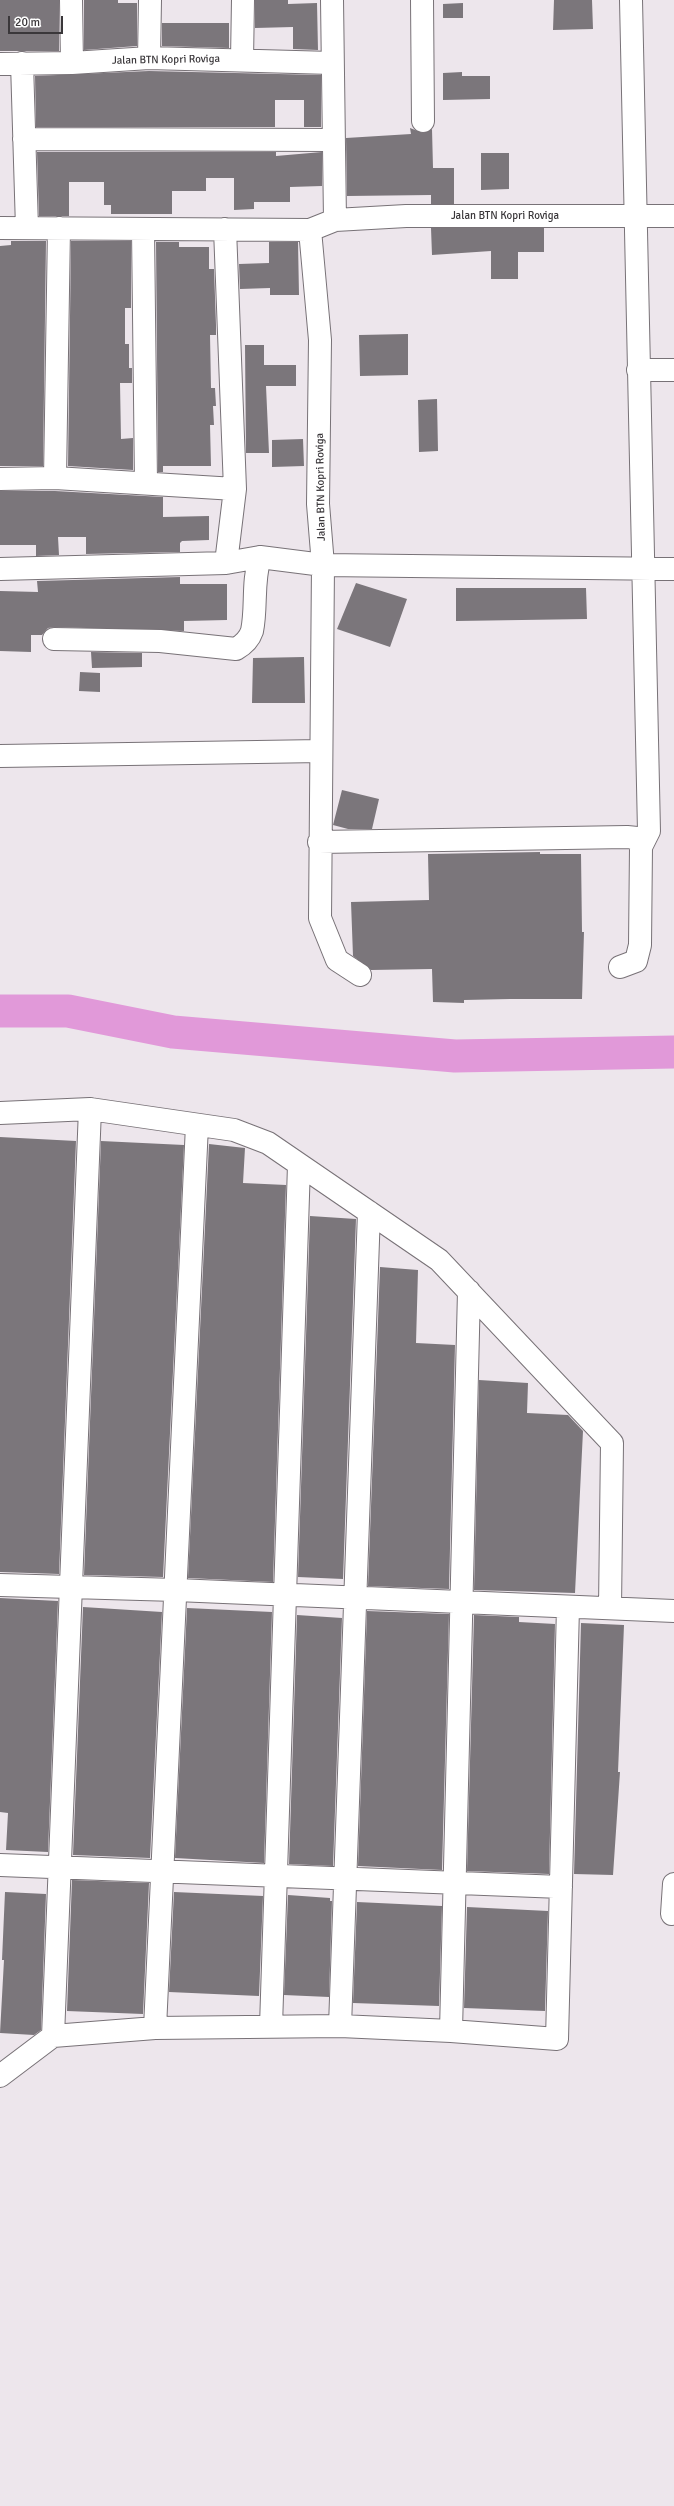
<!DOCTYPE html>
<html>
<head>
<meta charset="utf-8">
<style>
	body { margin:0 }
	#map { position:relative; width:674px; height:2506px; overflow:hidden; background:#ede6ec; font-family:Signika,sans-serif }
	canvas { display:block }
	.scale { position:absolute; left:8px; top:16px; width:55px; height:18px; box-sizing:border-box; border:2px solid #3a373a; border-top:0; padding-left:5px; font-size:12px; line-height:14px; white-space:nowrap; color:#3a373a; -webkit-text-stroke:3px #fff; paint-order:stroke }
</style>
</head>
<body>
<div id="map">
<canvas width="674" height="2506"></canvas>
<div class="scale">20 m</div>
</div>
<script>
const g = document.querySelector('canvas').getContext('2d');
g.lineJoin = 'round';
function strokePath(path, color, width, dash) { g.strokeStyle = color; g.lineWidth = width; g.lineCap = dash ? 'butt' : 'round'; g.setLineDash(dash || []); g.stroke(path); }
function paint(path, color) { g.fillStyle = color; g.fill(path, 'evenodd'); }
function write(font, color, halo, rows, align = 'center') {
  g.font = font + ' Signika,sans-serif'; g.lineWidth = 4; g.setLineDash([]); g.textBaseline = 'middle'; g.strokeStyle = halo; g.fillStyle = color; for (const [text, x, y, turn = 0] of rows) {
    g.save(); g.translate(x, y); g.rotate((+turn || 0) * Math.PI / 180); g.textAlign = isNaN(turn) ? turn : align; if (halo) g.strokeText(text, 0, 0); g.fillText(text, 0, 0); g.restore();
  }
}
strokePath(new Path2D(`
	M0 1011H68L173 1032 455 1056 674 1052`), '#e199d9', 33);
paint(new Path2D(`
	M0 0H59V51H0Z
	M84 0H118V3H137V46L84 50Z
	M255 0H288V4L317 3 318 50 293 49V27L255 28Z
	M554 0H592L593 29 553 30Z
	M463 3V18H443V4Z
	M162 23H229V48L162 46Z
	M149 71 321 75V127H304V100H275V127H36L35 76Z
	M462 72V76H490V99L443 100V73Z
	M410 128 423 133 432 129 433 168H454V204H431V195L347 196 346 138 411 134Z
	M37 152H276V156L322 152V186L290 187V202H254V209L234 210V178H206V191H172V214H111V205H104V182H69V216H39Z
	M481 153H509V189L481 190Z
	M431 228H544V252H518V279H491V251L432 255Z
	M11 241H46L43 466H0V246L11 245Z
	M71 241H131V308H125V344H129V368H132V383H120L121 439 133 438V470L68 466Z
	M156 242H179V247H209V269H214L216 325V335H210L211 388H215L216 406H213L214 425H210L211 466H163V472H158Z
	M269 242H298L299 295H270V288L240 289 239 264 269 263Z
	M408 334V375L360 376 359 335Z
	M245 345H264V365H296V386H266L269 453H246Z
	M437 399 438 451 419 452 418 400Z
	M303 439 304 466 272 467V440Z
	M0 491H55L163 497V517L209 516V540L182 541 180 543V552L86 554V537H58L59 555 36 556V545H0Z
	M180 577V584H227V620L184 621V631L54 627 48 628 42 635H31V652L0 651V591L38 592 37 581Z
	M356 583 407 599 390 647 337 629Z
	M456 588H586L587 619 456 621Z
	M91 652 142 653V667L92 668Z
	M304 657 305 703H252L253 658Z
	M80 672 100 673V692L79 691Z
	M342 790 379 799 372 829H348L333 825Z
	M540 852V854H581L582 932H584L582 999H510L464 1000V1003L433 1002 432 969 371 970 353 956 351 902 429 900 428 854Z
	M0 1137 76 1141 59 1574 0 1572Z
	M101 1141 184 1145 163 1577 84 1575Z
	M209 1144 245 1148 243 1183 286 1185 273 1582 188 1578Z
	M310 1216 356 1219 343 1579 298 1577Z
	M380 1267 418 1270 416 1343 455 1345 449 1589 368 1586Z
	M479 1380 528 1383 527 1413 568 1415 583 1431 575 1593 474 1590Z
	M0 1598 58 1601 48 1852 6 1850 8 1813 0 1812Z
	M83 1607 162 1612 150 1858 73 1855Z
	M187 1608 272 1612 264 1863 175 1858Z
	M367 1611 449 1614 442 1870 358 1866Z
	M297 1615 342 1618 333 1866 289 1864Z
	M474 1615 519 1617V1622L555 1624 549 1874 467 1871Z
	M581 1623 624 1625 618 1772H620L613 1875 574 1874Z
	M72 1880 149 1883 143 2014 67 2011Z
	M5 1892 46 1894 41 2030 34 2035 0 2033 4 1960H2Z
	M174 1892 263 1896 259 1996 169 1992Z
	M288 1895 330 1898V1901H332L329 1997 284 1995Z
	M357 1902 442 1906 439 2006 353 2003Z
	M467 1907 548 1911 545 2011 464 2008Z`), '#7b767b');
const minor = new Path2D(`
	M71 0 72 63
	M332 0 335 220
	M422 0 423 121
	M631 0 649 831 641 847
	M149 58 150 0
	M242 60 243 0
	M22 63 27 228
	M0 64 72 63 149 58 332 63
	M24 139 332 140
	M0 228 310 230 335 220 406 216H674
	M225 229 235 489 226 563
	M143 230 146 483
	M638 370H674
	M55 478 59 228
	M0 479 55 478 235 489
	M0 569 226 563 260 557 323 565 318 504 320 340 310 230
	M54 639 160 641 236 649C243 645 249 640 252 631 257 607 252 583 260 557
	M0 756 321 751
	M319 842 627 837 637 838 641 847 640 945 636 961 620 967
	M360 975 337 960 320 918 323 565 674 569
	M0 1113 90 1109 234 1130 268 1143 439 1260 612 1443 610 1608
	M0 1585 176 1590 674 1611
	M0 1865 561 1887
	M672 1914 674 1884
	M271 2026 299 1165
	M340 2026 369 1212
	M155 2028 197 1125
	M451 2031 469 1291
	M53 2036 90 1109
	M0 2076 53 2036 155 2028 340 2026 451 2031 557 2039 568 1607`);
strokePath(minor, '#787277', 24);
strokePath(minor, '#fff', 22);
write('11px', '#3a373a', '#fff', [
	["Jalan BTN Kopri Roviga",166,60,-1],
	["Jalan BTN Kopri Roviga",505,216],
	["Jalan BTN Kopri Roviga",321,487,-91]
]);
</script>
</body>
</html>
